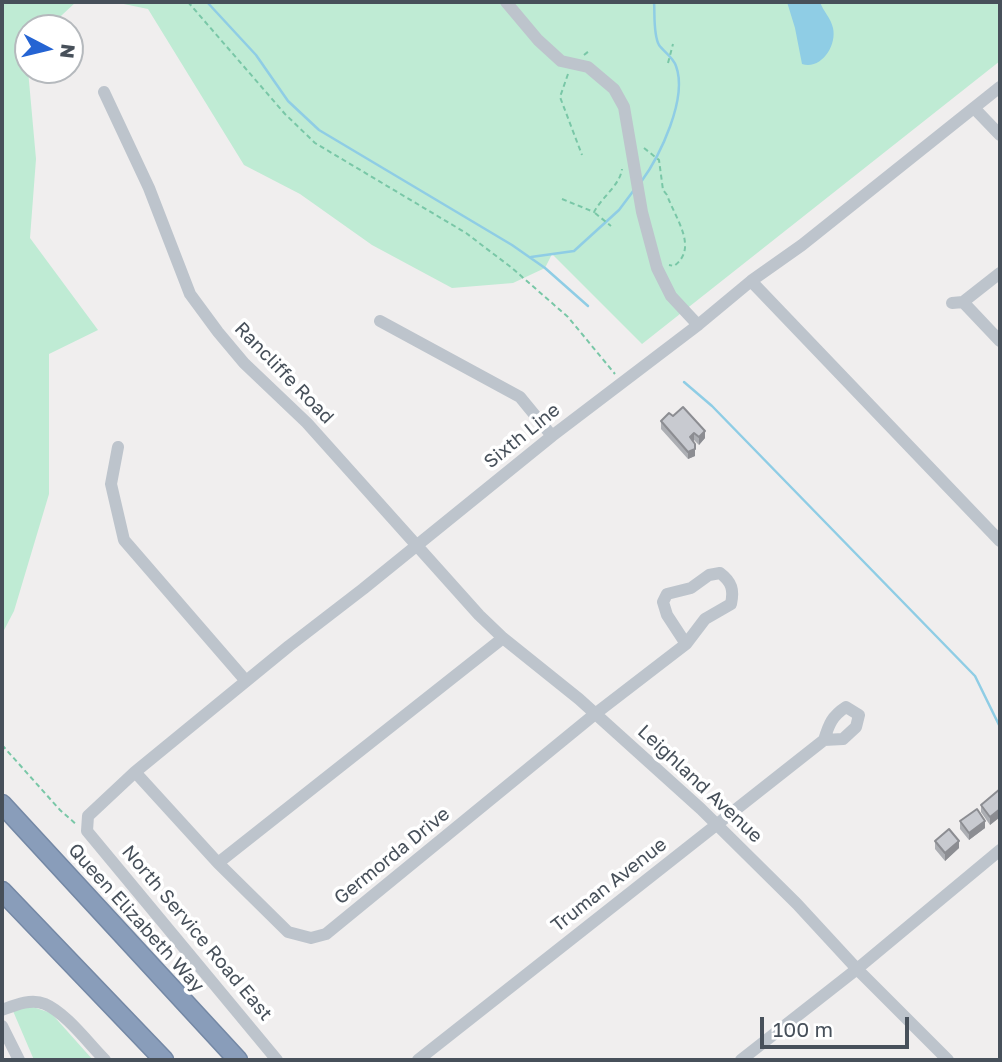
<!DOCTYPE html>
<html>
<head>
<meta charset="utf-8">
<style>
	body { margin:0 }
	#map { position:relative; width:1002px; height:1062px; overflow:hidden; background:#f0eeee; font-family:"Golos Text",sans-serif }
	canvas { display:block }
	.frame { position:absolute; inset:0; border:4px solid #47505a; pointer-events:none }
	.north { position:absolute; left:14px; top:14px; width:70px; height:70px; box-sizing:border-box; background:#fff; border:2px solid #b5b9bd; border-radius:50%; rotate:97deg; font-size:19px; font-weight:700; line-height:28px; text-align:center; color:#47505a }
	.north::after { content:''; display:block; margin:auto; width:24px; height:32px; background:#2564d3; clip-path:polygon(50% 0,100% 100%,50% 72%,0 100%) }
	.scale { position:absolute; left:760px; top:1017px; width:149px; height:32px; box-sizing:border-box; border:4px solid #47505a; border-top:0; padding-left:9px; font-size:21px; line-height:24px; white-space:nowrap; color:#47505a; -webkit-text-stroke:5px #fff; paint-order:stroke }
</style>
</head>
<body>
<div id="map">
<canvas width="1002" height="1062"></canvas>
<div class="frame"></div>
<div class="north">N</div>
<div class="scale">100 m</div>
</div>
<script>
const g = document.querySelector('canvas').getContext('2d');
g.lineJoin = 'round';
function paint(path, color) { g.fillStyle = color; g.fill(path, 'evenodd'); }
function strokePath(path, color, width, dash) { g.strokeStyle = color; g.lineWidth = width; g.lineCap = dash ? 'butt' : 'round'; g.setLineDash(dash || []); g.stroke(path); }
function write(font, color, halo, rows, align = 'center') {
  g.font = font + ' "Golos Text",sans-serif'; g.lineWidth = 7; g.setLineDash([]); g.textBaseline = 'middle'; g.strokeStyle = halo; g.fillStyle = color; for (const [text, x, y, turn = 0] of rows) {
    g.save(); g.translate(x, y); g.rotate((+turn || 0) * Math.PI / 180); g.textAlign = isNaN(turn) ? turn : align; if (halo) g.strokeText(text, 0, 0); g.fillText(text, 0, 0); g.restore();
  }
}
paint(new Path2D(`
	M2 2H76L48 28H28V70L36 159 30 238 98 330 49 354V494L14 611 2 634Z
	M114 2H1000V61L642 344 552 254 545 268 513 283 452 288 372 245 300 194 244 165 148 9Z
	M30 1006 51 1013 93 1060H34L13 1011Z`), '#bfebd4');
paint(new Path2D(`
	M787 2H820C823 11 831 18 833 28 837 46 821 70 802 64L795 28Z`), '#8fcde5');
strokePath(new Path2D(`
	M207 2 256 55 288 101 319 130 512 245 545 268 588 306
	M641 182C660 156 688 98 676 66 673 57 664 52 659 45 653 34 655 14 654 2
	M531 257 574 251 619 210 634 190
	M684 382 712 406 975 676 1000 727`), '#8fcde5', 2.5);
const highway = new Path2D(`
	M2 804 238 1060
	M2 891 164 1060`);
strokePath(highway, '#7488a5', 21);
strokePath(new Path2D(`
	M188 2 285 114 315 143 466 233 512 268 568 317 615 374
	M584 55 589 51
	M668 63 673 44
	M568 74 560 97 582 155
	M644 148 659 160 663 190 667 195C675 218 699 248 674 266L669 265
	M562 199 594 212C602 197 620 185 622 169
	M595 213 611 226
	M2 745 60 810 77 825`), '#79c7a7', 2, [5, 3.5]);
strokePath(new Path2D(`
	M506 2 538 40 561 61 588 67 614 89 624 107 642 212 657 268 671 296 698 325
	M104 92 149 188 190 294 218 332 244 363 307 423 479 615 503 638 579 699 701 809 797 904 857 969 948 1060
	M974 108 1000 135
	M751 281 1000 541
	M963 302 1000 273
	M952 303 963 302 1000 341
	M380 321 520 397 552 436
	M118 447 111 484 124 540 246 681
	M135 772 218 863 288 932 311 938 326 934 595 714 686 644 705 619 731 604C734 590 732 582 720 573L709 575 691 588 667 594 663 602 667 615 686 644
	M218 863 503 638
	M2 1010C15 1005 31 998 45 1004 66 1013 89 1044 105 1060
	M2 1026 19 1060
	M277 1060 87 831 88 816 135 772 289 646 363 589 552 436 698 325 751 281 802 245 1000 87
	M418 1060 824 740C829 724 832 716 846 707L859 715 856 727 843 739 824 740
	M741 1060 857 969 1000 850`), '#bdc4cc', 12);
strokePath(highway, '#899dba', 18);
paint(new Path2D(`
	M673 416 705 438 699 445 694 440 693 442 695 456 688 459 661 429V421Z
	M1000 789V817L990 825 981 812V805Z
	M960 821 985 828 969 840 960 829Z
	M935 841 959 848 945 861 935 849Z`), '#acaeb3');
paint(new Path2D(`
	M705 431V438L699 445V437Z
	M694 433V440L690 445V437Z
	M695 449V456L688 459V452Z
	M1000 809V817L990 825V817Z
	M985 821V828L969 840V833Z
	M959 841V848L945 861V853Z`), '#8c8d92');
const building = new Path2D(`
	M683 407 705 431 699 437 694 433 690 437 695 444V449L688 452 661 421 669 413 673 416Z
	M1000 789V809L990 817 981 805Z
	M977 809 985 821 969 833 960 821Z
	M949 829 959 841 945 853 935 841Z`);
paint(building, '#c8cad0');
strokePath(building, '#8c8d92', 2);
write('19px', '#47505a', '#fff', [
	["Rancliffe Road",284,373,46],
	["Sixth Line",522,436,-39],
	["Leighland Avenue",700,784,43],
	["Germorda Drive",392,856,-39],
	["Truman Avenue",609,885,-38],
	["Queen Elizabeth Way",136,918,48],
	["North Service Road East",197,933,50]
]);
</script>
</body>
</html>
